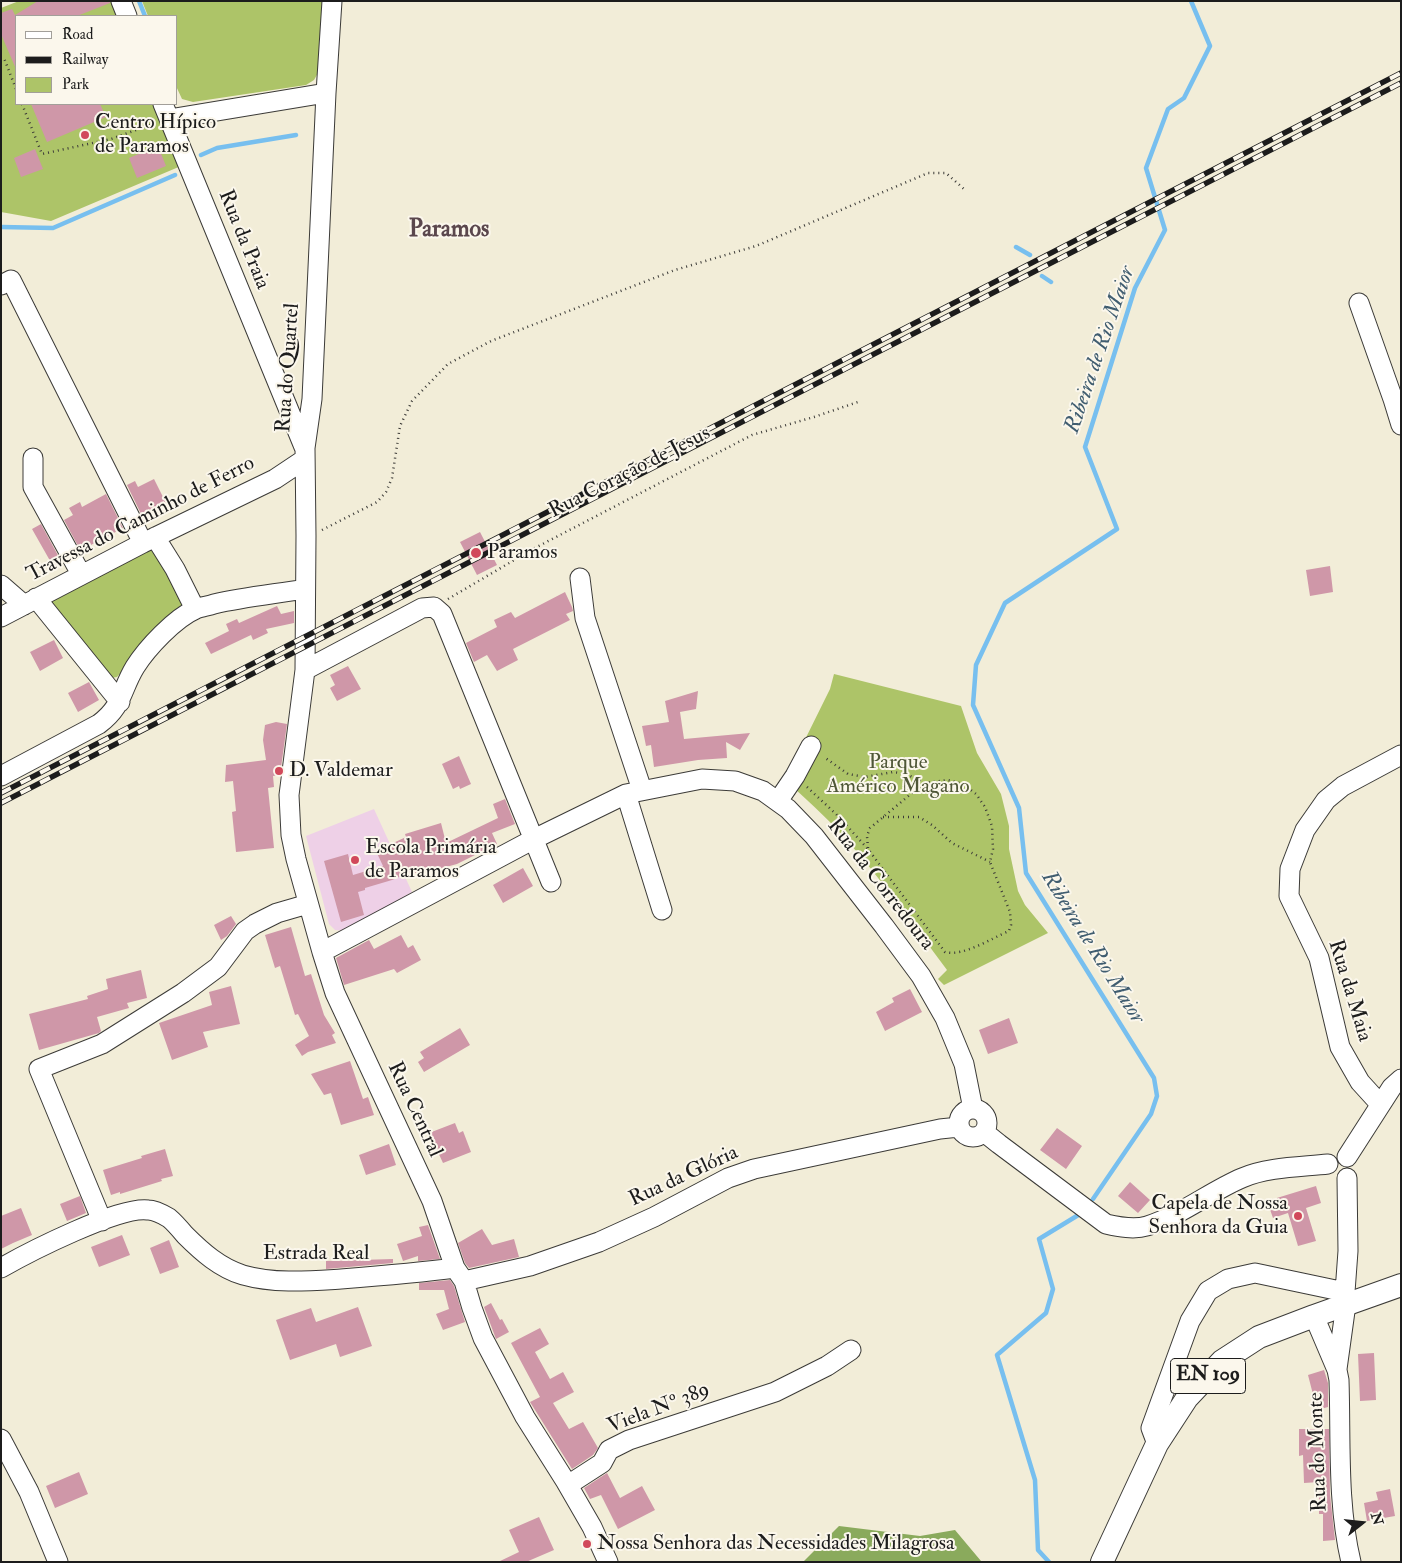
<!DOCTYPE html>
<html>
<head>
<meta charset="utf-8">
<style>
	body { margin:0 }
	#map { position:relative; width:1402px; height:1563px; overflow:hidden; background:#f2edd8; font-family:"IM FELL Double Pica",serif }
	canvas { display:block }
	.frame { position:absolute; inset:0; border:2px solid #1c1c1c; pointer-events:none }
	.legend { position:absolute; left:15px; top:15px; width:162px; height:90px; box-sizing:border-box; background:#fbf7ec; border:1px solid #a29f99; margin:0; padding:6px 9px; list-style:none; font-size:15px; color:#1c1c1c }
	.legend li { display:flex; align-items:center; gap:10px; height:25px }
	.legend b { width:25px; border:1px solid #a29f99 }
	.north { position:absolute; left:1337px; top:1498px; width:50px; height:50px; -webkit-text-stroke:4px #fbf7ec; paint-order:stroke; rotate:74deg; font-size:14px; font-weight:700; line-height:20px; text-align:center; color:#1c1c1c }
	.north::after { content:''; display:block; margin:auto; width:18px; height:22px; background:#1c1c1c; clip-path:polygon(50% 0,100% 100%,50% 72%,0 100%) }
</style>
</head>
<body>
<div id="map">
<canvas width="1402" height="1563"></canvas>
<div class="frame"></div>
<ul class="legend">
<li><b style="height:6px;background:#fff"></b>Road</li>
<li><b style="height:6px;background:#1c1c1c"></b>Railway</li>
<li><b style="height:14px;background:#adc468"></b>Park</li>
</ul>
<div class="north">N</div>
</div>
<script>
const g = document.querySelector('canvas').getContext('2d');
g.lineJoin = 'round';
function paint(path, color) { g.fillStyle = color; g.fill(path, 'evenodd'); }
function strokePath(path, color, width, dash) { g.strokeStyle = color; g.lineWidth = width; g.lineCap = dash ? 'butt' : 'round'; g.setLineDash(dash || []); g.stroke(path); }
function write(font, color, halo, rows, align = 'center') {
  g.font = font + ' "IM FELL Double Pica",serif'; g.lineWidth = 4; g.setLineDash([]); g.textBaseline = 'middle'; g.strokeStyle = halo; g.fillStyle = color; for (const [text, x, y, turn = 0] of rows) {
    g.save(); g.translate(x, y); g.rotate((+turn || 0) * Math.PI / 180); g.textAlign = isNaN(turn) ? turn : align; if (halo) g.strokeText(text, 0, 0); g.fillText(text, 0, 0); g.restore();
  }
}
paint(new Path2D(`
	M374 809 412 892 358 926 345 931 335 930 329 924 306 836Z`), '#eed0e7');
paint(new Path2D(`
	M19 1H114L120 16H16V104H155L181 166 51 221 1 212V8Z
	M142 1H323L318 73 314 80 306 85 193 102 182 99 176 86V16H148Z
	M151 546 185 601 152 636 117 677 111 678 52 611 51 599Z
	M834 674 961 706 977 753 1001 794 1009 826V849L1018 891 1025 905 1048 933 944 985 938 979 947 970C914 926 880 877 843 836 825 816 805 798 785 780L830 689Z`), '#adc468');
paint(new Path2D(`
	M839 1526 920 1536 955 1530 981 1561 803 1562Z`), '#8aaa5c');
strokePath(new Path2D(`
	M139 1 145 16
	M201 155 217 148 296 135
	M1 227 53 228 175 175
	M1016 247 1030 255
	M1042 276 1051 282
	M1093 1199 1151 1114 1157 1096 1154 1078 1026 873 1019 808 973 705 976 665 1005 603 1117 529 1085 447 1135 288 1165 230 1146 168 1168 109 1184 98 1210 46 1191 1
	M1049 1562 1038 1550 1035 1480 997 1355 1046 1313 1053 1289 1039 1239 1080 1214`), '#77bfef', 4.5);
paint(new Path2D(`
	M38 1H110V3L77 16H16V69L1 34V13L12 9 15 15Z
	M31 104H100L106 117 47 142Z
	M158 146 166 166 137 178 129 158Z
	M35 149 43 169 21 177 14 158Z
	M154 479 168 507 143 518 127 485 135 481 138 487Z
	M106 494 123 528 89 546 87 542 78 546 64 520 73 515 69 508 80 502 82 507Z
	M41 524 61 561 53 566 32 529Z
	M480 532 497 565 477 575 460 542Z
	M1330 566 1333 592 1310 596 1306 570Z
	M565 592 572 607 573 611 566 614 570 620 513 649 518 660 497 671 487 655 474 662 466 643 497 627 494 620 511 612 515 618Z
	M277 606 281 614 294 611V623L266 629 268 633 253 640 251 635 211 654 205 643 229 631 226 624 237 619 239 623Z
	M54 640 63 658 40 671 30 652Z
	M348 666 361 689 337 701 330 688 335 685 330 675Z
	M89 682 99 700 78 712 68 693Z
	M698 691 696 709 680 712 684 739 750 733 740 750 726 742 727 758 698 760 654 767 651 745 646 746 642 726 669 722 665 701Z
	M276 722 287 724 280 775 273 776 274 787 268 788 274 848 236 852 232 812 236 811 233 781 225 782 226 765 266 760 263 740 265 725Z
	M459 756 471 784 460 789 459 786 453 789 442 764Z
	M505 799 515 824 492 833 497 844 457 864 424 873 422 870 405 877 404 875 392 880 365 888V890L358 892 364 915 341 922 324 861 348 854 353 875 383 866 376 851 406 837 405 834 441 823 446 843 498 818 493 804Z
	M523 868 533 886 503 903 493 885Z
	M231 916 236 924 227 936 221 940 214 925Z
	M291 927 305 976 311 974 324 1015 335 1033 332 1035 336 1043 308 1052 302 1056 295 1045 309 1036 298 1014 295 1015 280 966 275 968 265 935Z
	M401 935 408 948 413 945 421 960 397 973 394 969 344 985 336 958 369 940 374 949Z
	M141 970 147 998 127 1003 129 1008 97 1017 101 1031 99 1033 39 1050 29 1014 88 999 87 996 108 989 106 979Z
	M231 986 240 1024 203 1032 208 1047 172 1060 159 1023 212 1005 209 992Z
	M910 989 922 1012 885 1031 876 1012 894 1002 892 998Z
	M1009 1018 1018 1043 988 1054 979 1030Z
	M460 1028 470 1045 424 1072 418 1062 424 1058 420 1052Z
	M350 1061 363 1099 368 1097 374 1115 341 1125 331 1093 324 1095 311 1074Z
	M455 1123 459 1133 463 1131 471 1152 443 1163 429 1133Z
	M1057 1128 1082 1146 1066 1169 1040 1150Z
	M389 1144 396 1165 366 1175 359 1155Z
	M165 1149 173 1176 161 1179 162 1181 120 1194V1192L111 1195 103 1170 142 1158 141 1156Z
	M1130 1182 1150 1200 1138 1213 1118 1196Z
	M1316 1186 1321 1203 1306 1208 1316 1241 1298 1246 1288 1213 1273 1218 1267 1201Z
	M80 1196 86 1213 67 1221 60 1204Z
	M21 1208 32 1235 13 1243 1 1249V1216Z
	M428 1225 440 1259 418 1261V1256L403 1261 397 1244 422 1236 419 1227Z
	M482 1229 492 1245 514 1239 519 1257 469 1268 465 1263 458 1243Z
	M122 1235 130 1255 99 1267 91 1247Z
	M169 1240 179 1267 160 1274 150 1248Z
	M393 1259V1263L326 1269V1261Z
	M450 1280 454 1286 465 1322 443 1330 436 1314 449 1309 444 1290H419V1283Z
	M491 1303 500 1320 502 1319 509 1332 496 1339 484 1307Z
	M358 1307 372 1346 340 1357 336 1344 290 1360 276 1320 311 1308 316 1322Z
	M540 1328 549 1344 535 1352 550 1379 563 1372 574 1392 553 1403 569 1429 583 1422 598 1448 593 1455 572 1469 530 1402 540 1397 511 1343Z
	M1374 1353 1376 1400 1360 1401 1358 1354Z
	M1324 1370 1328 1383V1407L1317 1410 1308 1375Z
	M1299 1429H1329L1330 1495 1335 1540 1323 1541V1514H1319V1482L1304 1483 1303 1455 1299 1456Z
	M79 1472 88 1494 55 1508 46 1486Z
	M607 1473 620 1498 642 1486 655 1510 618 1529 601 1495 590 1499 584 1488Z
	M1390 1489 1395 1516 1367 1521 1364 1503 1378 1500 1376 1492Z
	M539 1517 554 1550 526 1562H498L519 1552 509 1530Z`), '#cf97a8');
const minor = new Path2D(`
	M121 1 127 16
	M332 1 326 93 312 399 305 448 306 536 305 670 289 795 291 835 296 859 322 952 335 993 432 1201 455 1268 464 1281 472 1308 483 1338 525 1417 566 1482 592 1527 608 1562
	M163 104 304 447
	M169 119 326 93
	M1 285 11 280 143 543
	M1359 303 1393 399 1401 425
	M33 458V487L81 574
	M155 537 175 569 195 609
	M580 578 585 618 642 790
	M1 585 24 605
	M36 598 120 702
	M1 617 143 543 275 479 305 459
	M305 670 422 608 434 607 442 614 551 882
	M1 776 99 724C123 706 121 690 135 667 147 648 175 618 196 609 201 607 208 606 214 604 244 597 275 594 305 589
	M626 794 662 910
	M778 801 795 776 811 746
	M322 952 534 839 626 794 702 779 735 781 763 791 788 809 814 836 884 926 921 976 945 1018 964 1064 973 1109
	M1380 1104 1360 1082 1340 1047 1319 958 1289 896 1290 869 1305 830 1326 800 1343 786 1401 755
	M959 1123a14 14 0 1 1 28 0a14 14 0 1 1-28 0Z
	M984 1132 999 1144 1106 1224C1119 1227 1134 1230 1147 1226 1180 1216 1211 1191 1242 1178 1267 1167 1301 1167 1328 1164
	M1347 1157 1392 1087 1401 1079
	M102 1221 39 1069 102 1044 183 993 218 967 245 931 255 924 277 913 308 904
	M1 1268C29 1252 119 1206 148 1210 154 1210 164 1215 169 1218 175 1223 180 1229 185 1235 202 1252 220 1268 243 1275 275 1284 309 1281 341 1279 379 1276 417 1273 455 1268
	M464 1281 530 1266 599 1242 654 1217 728 1178 754 1169 940 1129 959 1127
	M1314 1316 1337 1370 1339 1380C1341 1440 1337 1503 1351 1562
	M1337 1369 1346 1304 1345 1292 1348 1251 1347 1178
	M1 1439 29 1492 58 1562
	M1157 1444 1151 1428 1190 1321 1208 1291 1228 1279 1255 1273 1345 1292
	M568 1485 602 1463 609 1450 629 1440 775 1392 827 1366 851 1350`);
const major = new Path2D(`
	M1102 1562 1157 1444 1187 1398 1222 1361 1259 1337 1314 1316 1401 1285`);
strokePath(minor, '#3c3b38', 21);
strokePath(major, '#3c3b38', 24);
strokePath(new Path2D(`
	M1 58H4L16 89
	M22 104 42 154 111 139 153 124
	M322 530 377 502 386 492 392 478 400 426 412 401 448 364 491 341 675 270 756 246 928 173H946L964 189
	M448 599 533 549 752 435 814 417 858 402
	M807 787 836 814 868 849 945 952C963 957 992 938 1009 931L1011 925 1010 912 990 862 993 849 992 826 985 807 976 794 963 784 948 780 924 783 906 774 893 772 865 777 848 774 824 757
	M883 817H919L932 825 952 843 990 862
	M868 848 867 836 870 828 924 783`), '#3c3b38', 2.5, [1, 4]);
strokePath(minor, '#fff', 19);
strokePath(major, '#fff', 22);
const rail = new Path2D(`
	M1 793 1401 73
	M1 803 1401 83`);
strokePath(rail, '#1c1c1c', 5.5);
strokePath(rail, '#fbf7ec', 4, [11]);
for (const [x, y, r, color] of [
	[85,135,5,"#d1495b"],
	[476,553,6,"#d1495b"],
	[279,771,5,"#d1495b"],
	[355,860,5,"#d1495b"],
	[1298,1216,5,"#d1495b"],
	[587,1544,5,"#d1495b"]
]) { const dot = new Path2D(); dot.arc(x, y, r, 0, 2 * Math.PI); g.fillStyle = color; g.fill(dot); strokePath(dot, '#fbf7ec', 2); }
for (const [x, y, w] of [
	[1208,1376,75]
]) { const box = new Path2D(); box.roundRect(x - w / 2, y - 17.5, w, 35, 4); g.fillStyle = '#fbf7ec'; g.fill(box); strokePath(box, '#1c1c1c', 1); }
write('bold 20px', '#1c1c1c', null, [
	["EN 109",1208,1376]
]);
write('21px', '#1c1c1c', '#fbf7ec', [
	["Centro Hípico",95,123],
	["de Paramos",95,147],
	["Paramos",487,553],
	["D. Valdemar",289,771],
	["Escola Primária",365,848],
	["de Paramos",365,872],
	["Capela de Nossa",1288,1204,"right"],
	["Senhora da Guia",1288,1228,"right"],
	["Nossa Senhora das Necessidades Milagrosa",597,1544]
], 'left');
write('21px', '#1c1c1c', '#fbf7ec', [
	["Rua da Praia",243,240,68],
	["Rua do Quartel",289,368,-86],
	["Rua Coração de Jesus",630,473,-27],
	["Travessa do Caminho de Ferro",141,520,-27],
	["Rua da Corredoura",880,885,52],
	["Rua da Maia",1349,991,73],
	["Rua Central",414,1110,65],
	["Rua da Glória",684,1177,-25],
	["Estrada Real",316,1254],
	["Viela Nº 389",659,1409,-21],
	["Rua do Monte",1319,1452,-92]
]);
write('21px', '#4f5737', '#fbf7ec', [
	["Parque",898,763],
	["Américo Magano",898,787]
]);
write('italic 22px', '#405d70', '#fbf7ec', [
	["Ribeira de Rio Maior",1101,350,-71],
	["Ribeira de Rio Maior",1092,948,58]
]);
write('bold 24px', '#5b474d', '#fbf7ec', [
	["Paramos",449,231]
]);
</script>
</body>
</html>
